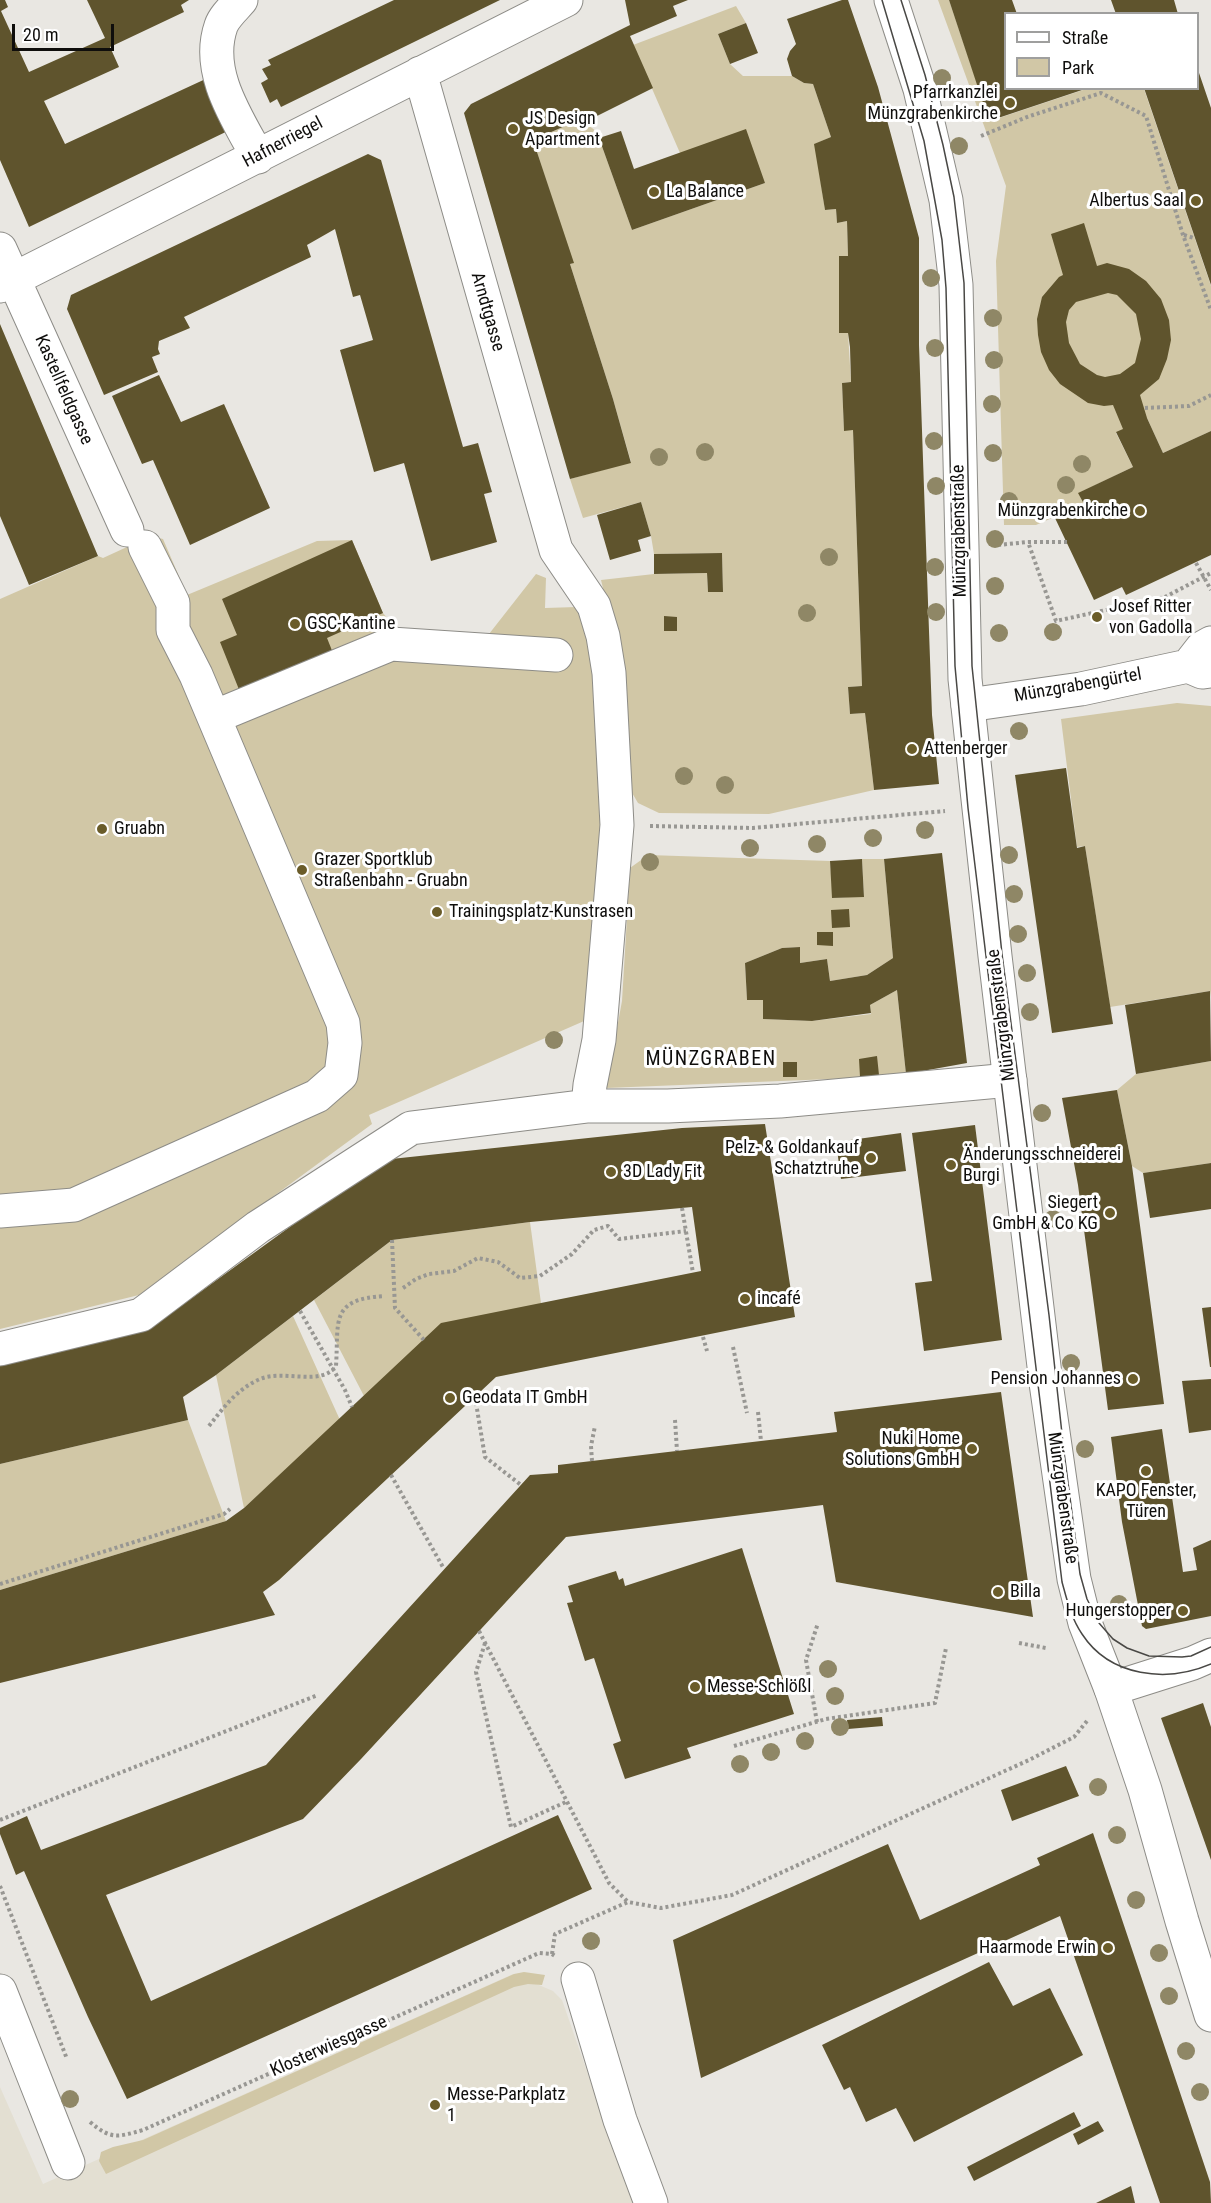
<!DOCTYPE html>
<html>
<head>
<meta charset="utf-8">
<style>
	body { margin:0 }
	#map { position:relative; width:1211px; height:2203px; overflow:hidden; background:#e9e7e2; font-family:"Roboto Condensed",sans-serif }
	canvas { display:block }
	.legend { position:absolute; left:1004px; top:12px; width:195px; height:78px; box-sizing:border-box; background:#fff; border:2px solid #9f9f9e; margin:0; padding:8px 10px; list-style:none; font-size:18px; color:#0f0e0c }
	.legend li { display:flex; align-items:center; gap:12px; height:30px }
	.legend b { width:30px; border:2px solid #9f9f9e }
	.scale { position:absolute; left:12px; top:24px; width:102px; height:27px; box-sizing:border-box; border:3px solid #0f0e0c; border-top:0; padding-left:8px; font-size:18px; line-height:21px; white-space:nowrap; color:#0f0e0c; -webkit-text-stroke:4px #fff; paint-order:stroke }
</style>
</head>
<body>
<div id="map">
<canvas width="1211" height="2203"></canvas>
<ul class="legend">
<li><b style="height:8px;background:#fff"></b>Straße</li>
<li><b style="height:16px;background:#d1c7a6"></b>Park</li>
</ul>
<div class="scale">20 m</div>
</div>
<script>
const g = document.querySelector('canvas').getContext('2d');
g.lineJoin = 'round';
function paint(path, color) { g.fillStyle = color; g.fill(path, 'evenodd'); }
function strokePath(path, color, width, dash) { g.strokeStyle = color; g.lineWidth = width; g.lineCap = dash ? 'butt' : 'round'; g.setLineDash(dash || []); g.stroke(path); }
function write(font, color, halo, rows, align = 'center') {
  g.font = font + ' "Roboto Condensed",sans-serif'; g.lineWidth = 6; g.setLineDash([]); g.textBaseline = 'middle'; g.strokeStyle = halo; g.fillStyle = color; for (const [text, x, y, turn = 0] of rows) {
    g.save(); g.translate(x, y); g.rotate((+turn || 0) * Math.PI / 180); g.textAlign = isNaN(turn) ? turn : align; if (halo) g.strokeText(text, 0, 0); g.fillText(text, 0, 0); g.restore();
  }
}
paint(new Path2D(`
	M513 1974 553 1991 562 2000 633 2203H0V2087L43 2184Z`), '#e3dfd2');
paint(new Path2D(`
	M938 0H949L990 121 1086 89H1144L1211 286V431L1163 453 1147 418 1116 433 1133 467 1079 493 1084 504 1036 525H1004L996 261 1006 186Z
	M736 6 746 23 718 34 730 64 743 76H792L804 83 813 84 831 137 815 144 825 210 836 209 837 223 847 221 848 256H839V333H848L851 382 842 383 844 430H853L862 686 848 687 850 714 865 713 874 790 769 814 659 813 638 803 628 786 626 682 601 580 654 574 707 573 708 592H723L722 553 654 554 651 536 641 502 583 518 570 479 631 462 613 399 570 264 573 263 533 140 581 119 603 137 599 138 632 230 765 183 680 153 633 45Z
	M151 536 163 539 187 595 317 541 352 540 383 613 401 634H489L536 574 546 578 545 608 577 607 594 639 608 823 591 1018 369 1115 372 1124 139 1295 0 1329V599L98 556 103 558Z
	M1177 703 1211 706V997L1210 991 1110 1007 1085 846 1077 847 1061 719Z
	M648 855 830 861 833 898 864 896 862 859H884L893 958 867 975 830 981 827 959 800 963V947L782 948 745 963 747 1000H763L764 1019 812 1021 871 1014 870 1005 897 990 906 1074 881 1077 606 1088 622 1001 630 868Z
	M1211 1061V1163L1143 1173 1132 1166 1117 1090 1136 1074Z
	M530 1222 541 1303 364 1396 314 1300 392 1240Z
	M293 1316 340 1420 244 1508 216 1375Z
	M188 1420 226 1521 0 1590V1464Z
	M524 1972 545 1975 542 1985 528 1984 514 1987 106 2174 99 2161 101 2152 113 2147 143 2140 514 1974Z`), '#d1c7a6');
paint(new Path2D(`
	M0 0H5L8 7 1 11 29 72 105 38 87 0H189L181 5 184 12 110 47 119 67 44 101 65 144 212 76 236 127 29 227 0 160Z
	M394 0H500L281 107 277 99 270 103 261 83 268 79 262 69 271 65 268 60Z
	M625 0H688L673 6 677 16 630 36 653 88 585 122 581 119 533 140 574 263 570 264 613 399 631 463 570 479 464 113 471 104 630 25Z
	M842 0H848L878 87 919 238V345L929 631 932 715 939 784 874 790 865 713 850 714 848 687 862 686 853 430 844 431 842 383 851 382 850 347 848 333H839V256H848L847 221 837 223 836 209 825 210 814 144 831 137 813 84 804 83 792 76 787 59 790 51 796 44 787 19Z
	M949 0H1012L1017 14H1005V88L1085 89 989 121Z
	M1111 0H1174L1178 14H1116Z
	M746 23 758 53 730 64 718 34Z
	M1198 70 1211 108V285L1144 88H1198Z
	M746 129 765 183 632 230 599 138 621 131 634 169Z
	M368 154 381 160 463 447 478 443 492 492 484 494 497 542 431 561 404 463 374 472 340 350 373 340 360 295 353 297 335 229 307 245 311 257 184 317 190 328 159 341 158 349 160 354 152 357 158 372 104 395 67 309 71 295Z
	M1084 223 1097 266 1107 263 1129 269 1146 281 1161 299 1169 320 1171 340 1167 359 1159 379 1140 395 1147 418 1163 453 1211 431V555L1126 595 1122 587 1094 600 1055 518 1084 504 1078 493 1133 467 1116 432 1123 429 1113 405 1104 406 1088 403 1060 384 1049 370 1041 352 1038 335 1037 319 1042 297 1059 277 1063 275 1051 234ZM1108 293 1117 295 1136 314 1141 339 1135 363 1120 374 1105 377 1097 375 1080 364 1069 343 1066 322 1069 310 1076 302Z
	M0 324 98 556 29 585 0 516Z
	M159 375 181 422 224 404 270 508 190 545 153 460 142 464 112 396Z
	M641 502 651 536 638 540 641 551 610 560 597 515Z
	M352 540 383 613 327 638 333 653 240 692 220 642 237 635 222 599Z
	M722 553 723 592H708L707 573 654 574V554Z
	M664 616 677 617V631H664Z
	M1066 768 1077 848 1085 846 1113 1024 1052 1033 1015 775Z
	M942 853 967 1063 906 1074 897 990 870 1005 871 1013 812 1021 763 1019V1000H747L745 963 782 948 800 947V963L827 959 830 981 867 975 893 958 884 859Z
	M862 859 864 897 832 898 830 861Z
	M849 909 850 927 832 928 831 910Z
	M817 932H833V946L817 945Z
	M1210 991 1211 1061 1136 1074 1125 1005Z
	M877 1056 879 1075 860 1077 859 1059Z
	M783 1062H797V1077H783Z
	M1117 1090 1132 1166 1164 1404 1108 1410 1078 1185 1062 1098Z
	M765 1124 795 1317 496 1377 279 1580 263 1592 275 1615 0 1683V1590L226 1521 244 1508 441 1323 701 1271 692 1207 530 1222 392 1240 216 1375 183 1397 188 1420 0 1464V1359L152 1327 382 1160 682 1128Z
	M975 1125 1002 1340 924 1351 915 1283 932 1281 912 1133Z
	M901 1133 906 1171 841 1179 836 1142Z
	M1211 1163V1209L1150 1218 1143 1173Z
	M1211 1307V1367H1210L1202 1308Z
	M1211 1379V1430L1189 1433 1182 1381Z
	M1001 1392 1033 1617 836 1582 823 1505 566 1537 361 1759 303 1819 106 1895 151 2001 558 1815 592 1889 127 2099 88 2017 24 1871 16 1875 0 1834V1828L27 1816 41 1850 266 1765 530 1475 558 1473V1465L837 1432 834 1412Z
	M1162 1429 1183 1572 1197 1570 1193 1548 1211 1540V1616L1146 1629 1142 1626 1122 1522 1111 1437Z
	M742 1548 794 1714 687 1748 691 1758 625 1779 613 1744 621 1741 594 1658 585 1661 567 1603 573 1602 568 1586 616 1571 619 1580 623 1578 625 1586Z
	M1203 1703 1211 1727V1860L1161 1718Z
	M882 1717 883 1726 848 1729 847 1720Z
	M1066 1766 1079 1796 1012 1821 1001 1790Z
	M1093 1833 1210 2182 1211 2203H1160L1060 1916 701 2078 673 1940 888 1844 920 1920 1040 1865 1037 1858Z
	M989 1962 1013 2006 1050 1988 1083 2055 914 2142 896 2108 866 2122 850 2087 844 2090 822 2045Z
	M1074 2112 1081 2126 974 2181 967 2167Z
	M1098 2121 1104 2131 1078 2145 1073 2134Z
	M1131 2186 1135 2203H1096Z`), '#5f542d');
const minor = new Path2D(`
	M241 0C234 8 224 17 221 26 205 72 237 118 258 157
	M420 73 556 550 594 606 603 636 609 673 617 825 599 1040 590 1085 588 1106
	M0 249 127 530
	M0 286 566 0
	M1188 666 1202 648 1211 643
	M968 705 1081 689 1188 666 1202 672 1211 671
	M214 717 391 644 556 655
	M0 1211 74 1205 317 1096 341 1075 345 1043 343 1023 196 675 173 630V603L145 547
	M0 1349 141 1315 258 1227 411 1128 588 1106H668L780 1101 1010 1080
	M1111 1689 1193 1663 1211 1655
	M578 1979 620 2120 651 2203
	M0 1991 68 2163`);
const major = new Path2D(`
	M891 0 920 89 946 200 956 285 965 679 995 956 1046 1383 1074 1579 1085 1623 1111 1689 1145 1790 1182 1921 1211 2015`);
strokePath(minor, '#8d8c87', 35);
strokePath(major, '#8d8c87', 35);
strokePath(new Path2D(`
	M981 136 1027 117 1101 93 1146 116 1183 235 1211 310
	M1184 235 1194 238
	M1145 408 1189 406 1211 395
	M1067 542H1028L1056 621 1165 597 1211 573
	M998 545 1028 542
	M1196 563 1211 590
	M650 826 753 828 945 811
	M682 1208 693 1273
	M403 1288 416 1279 429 1274 454 1271 478 1258 498 1262 520 1278 540 1276 572 1254 594 1230 608 1226 619 1239 686 1231
	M300 1311 345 1390 352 1407
	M703 1337 707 1351
	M733 1347 747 1413
	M475 1397 485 1457 521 1485
	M758 1412 761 1441
	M675 1420 677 1451
	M209 1426C224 1407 237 1389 260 1379 284 1369 321 1387 336 1366 339 1321 329 1299 385 1296
	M592 1461 591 1446 595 1426
	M391 1475 444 1569
	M0 1584 224 1514 230 1509
	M479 1631 609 1883 628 1902
	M485 1643 476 1672 511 1827 568 1801
	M1019 1643 1046 1648
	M817 1722 806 1660 818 1623
	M734 1746 826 1719 935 1703 946 1648
	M0 1820 318 1695
	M0 1886 67 2059
	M552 1954 555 1934 628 1902 661 1908 732 1895 1029 1760 1074 1737 1087 1721
	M90 2122C111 2140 118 2137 143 2130L539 1953 552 1954 555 1956`), '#989793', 4, [3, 3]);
strokePath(minor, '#fff', 33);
strokePath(major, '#fff', 33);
strokePath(new Path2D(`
	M882 0 924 141 942 240 946 288 955 666 968 808 1062 1582C1067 1600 1071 1618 1082 1634 1110 1677 1167 1683 1211 1664
	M901 0 925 75 943 145 954 197 964 283 972 666 1002 954 1049 1315 1064 1452 1080 1574 1087 1599 1099 1623 1113 1639 1127 1648 1149 1656 1182 1657 1191 1656 1211 1647`), '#494845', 1.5);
strokePath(new Path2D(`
	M392 1240 395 1308 424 1340`), '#989793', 4, [3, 3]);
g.fillStyle = '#8f8766';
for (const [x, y] of [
	[942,78],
	[959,146],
	[931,278],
	[993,318],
	[935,348],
	[994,360],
	[992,404],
	[934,441],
	[705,452],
	[993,453],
	[659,457],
	[1082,464],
	[1066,485],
	[936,486],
	[1009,501],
	[995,539],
	[829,557],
	[935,567],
	[995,586],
	[936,612],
	[807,613],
	[1053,632],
	[999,633],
	[1019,731],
	[684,776],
	[725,785],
	[925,830],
	[873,838],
	[817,844],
	[750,848],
	[1009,855],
	[650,862],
	[1014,894],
	[1018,934],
	[1027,973],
	[1030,1012],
	[554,1040],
	[1042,1113],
	[1053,1219],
	[1071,1363],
	[1085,1449],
	[1119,1604],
	[828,1669],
	[835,1696],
	[840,1727],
	[805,1741],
	[771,1752],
	[740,1764],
	[1098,1787],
	[1117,1835],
	[1136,1900],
	[591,1941],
	[1159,1953],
	[1169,1996],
	[1186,2051],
	[1200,2092],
	[70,2099]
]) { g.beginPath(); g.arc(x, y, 9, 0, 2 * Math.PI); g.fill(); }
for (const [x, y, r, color] of [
	[1010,103,6,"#6a5c29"],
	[513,129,6,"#6a5c29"],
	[654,192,6,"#6a5c29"],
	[1196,201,6,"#6a5c29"],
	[1140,511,6,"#6a5c29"],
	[1097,617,6,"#6a5c29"],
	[295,624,6,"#6a5c29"],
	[912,749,6,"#6a5c29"],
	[102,829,6,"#6a5c29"],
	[302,870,6,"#6a5c29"],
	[437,912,6,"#6a5c29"],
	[871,1158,6,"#6a5c29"],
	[951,1165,6,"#6a5c29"],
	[611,1172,6,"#6a5c29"],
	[1110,1213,6,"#6a5c29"],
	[745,1299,6,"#6a5c29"],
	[1133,1379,6,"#6a5c29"],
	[450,1398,6,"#6a5c29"],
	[972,1449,6,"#6a5c29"],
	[1146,1471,6,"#6a5c29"],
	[998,1592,6,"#6a5c29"],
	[1183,1611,6,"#6a5c29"],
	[695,1687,6,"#6a5c29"],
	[1108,1948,6,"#6a5c29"],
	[435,2105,6,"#6a5c29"]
]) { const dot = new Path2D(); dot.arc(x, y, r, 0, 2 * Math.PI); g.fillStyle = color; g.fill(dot); strokePath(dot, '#fff', 2); }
write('18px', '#0f0e0c', '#fff', [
	["Pfarrkanzlei",998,93,"right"],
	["Münzgrabenkirche",998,114,"right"],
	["JS Design",525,119],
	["Apartment",525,140],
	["La Balance",666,192],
	["Albertus Saal",1184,201,"right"],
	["Münzgrabenkirche",1128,511,"right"],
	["Josef Ritter",1109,607],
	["von Gadolla",1109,628],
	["GSC-Kantine",307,624],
	["Attenberger",924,749],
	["Gruabn",114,829],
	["Grazer Sportklub",314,860],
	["Straßenbahn - Gruabn",314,881],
	["Trainingsplatz-Kunstrasen",449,912],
	["Pelz- & Goldankauf",859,1148,"right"],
	["Schatztruhe",859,1169,"right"],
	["Änderungsschneiderei",963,1155],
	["Burgi",963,1176],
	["3D Lady Fit",623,1172],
	["Siegert",1098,1203,"right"],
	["GmbH & Co KG",1098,1224,"right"],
	["incafé",757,1299],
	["Pension Johannes",1121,1379,"right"],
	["Geodata IT GmbH",462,1398],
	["Nuki Home",960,1439,"right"],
	["Solutions GmbH",960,1460,"right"],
	["KAPO Fenster,",1146,1491,"center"],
	["Türen",1146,1512,"center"],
	["Billa",1010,1592],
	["Hungerstopper",1171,1611,"right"],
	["Messe-Schlößl",707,1687],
	["Haarmode Erwin",1096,1948,"right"],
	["Messe-Parkplatz",447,2095],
	["1",447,2116]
], 'left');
write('18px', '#0f0e0c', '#fff', [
	["Hafnerriegel",283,143,-28],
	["Arndtgasse",487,312,74],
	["Kastellfeldgasse",63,390,66],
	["Münzgrabenstraße",960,531,-91],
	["Münzgrabengürtel",1078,686,-10],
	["Münzgrabenstraße",1002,1015,-97],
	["Münzgrabenstraße",1062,1498,82],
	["Klosterwiesgasse",329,2047,-24]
]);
g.letterSpacing = '1.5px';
write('20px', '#0f0e0c', '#fff', [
	["MÜNZGRABEN",711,1060]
]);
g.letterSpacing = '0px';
</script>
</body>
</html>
